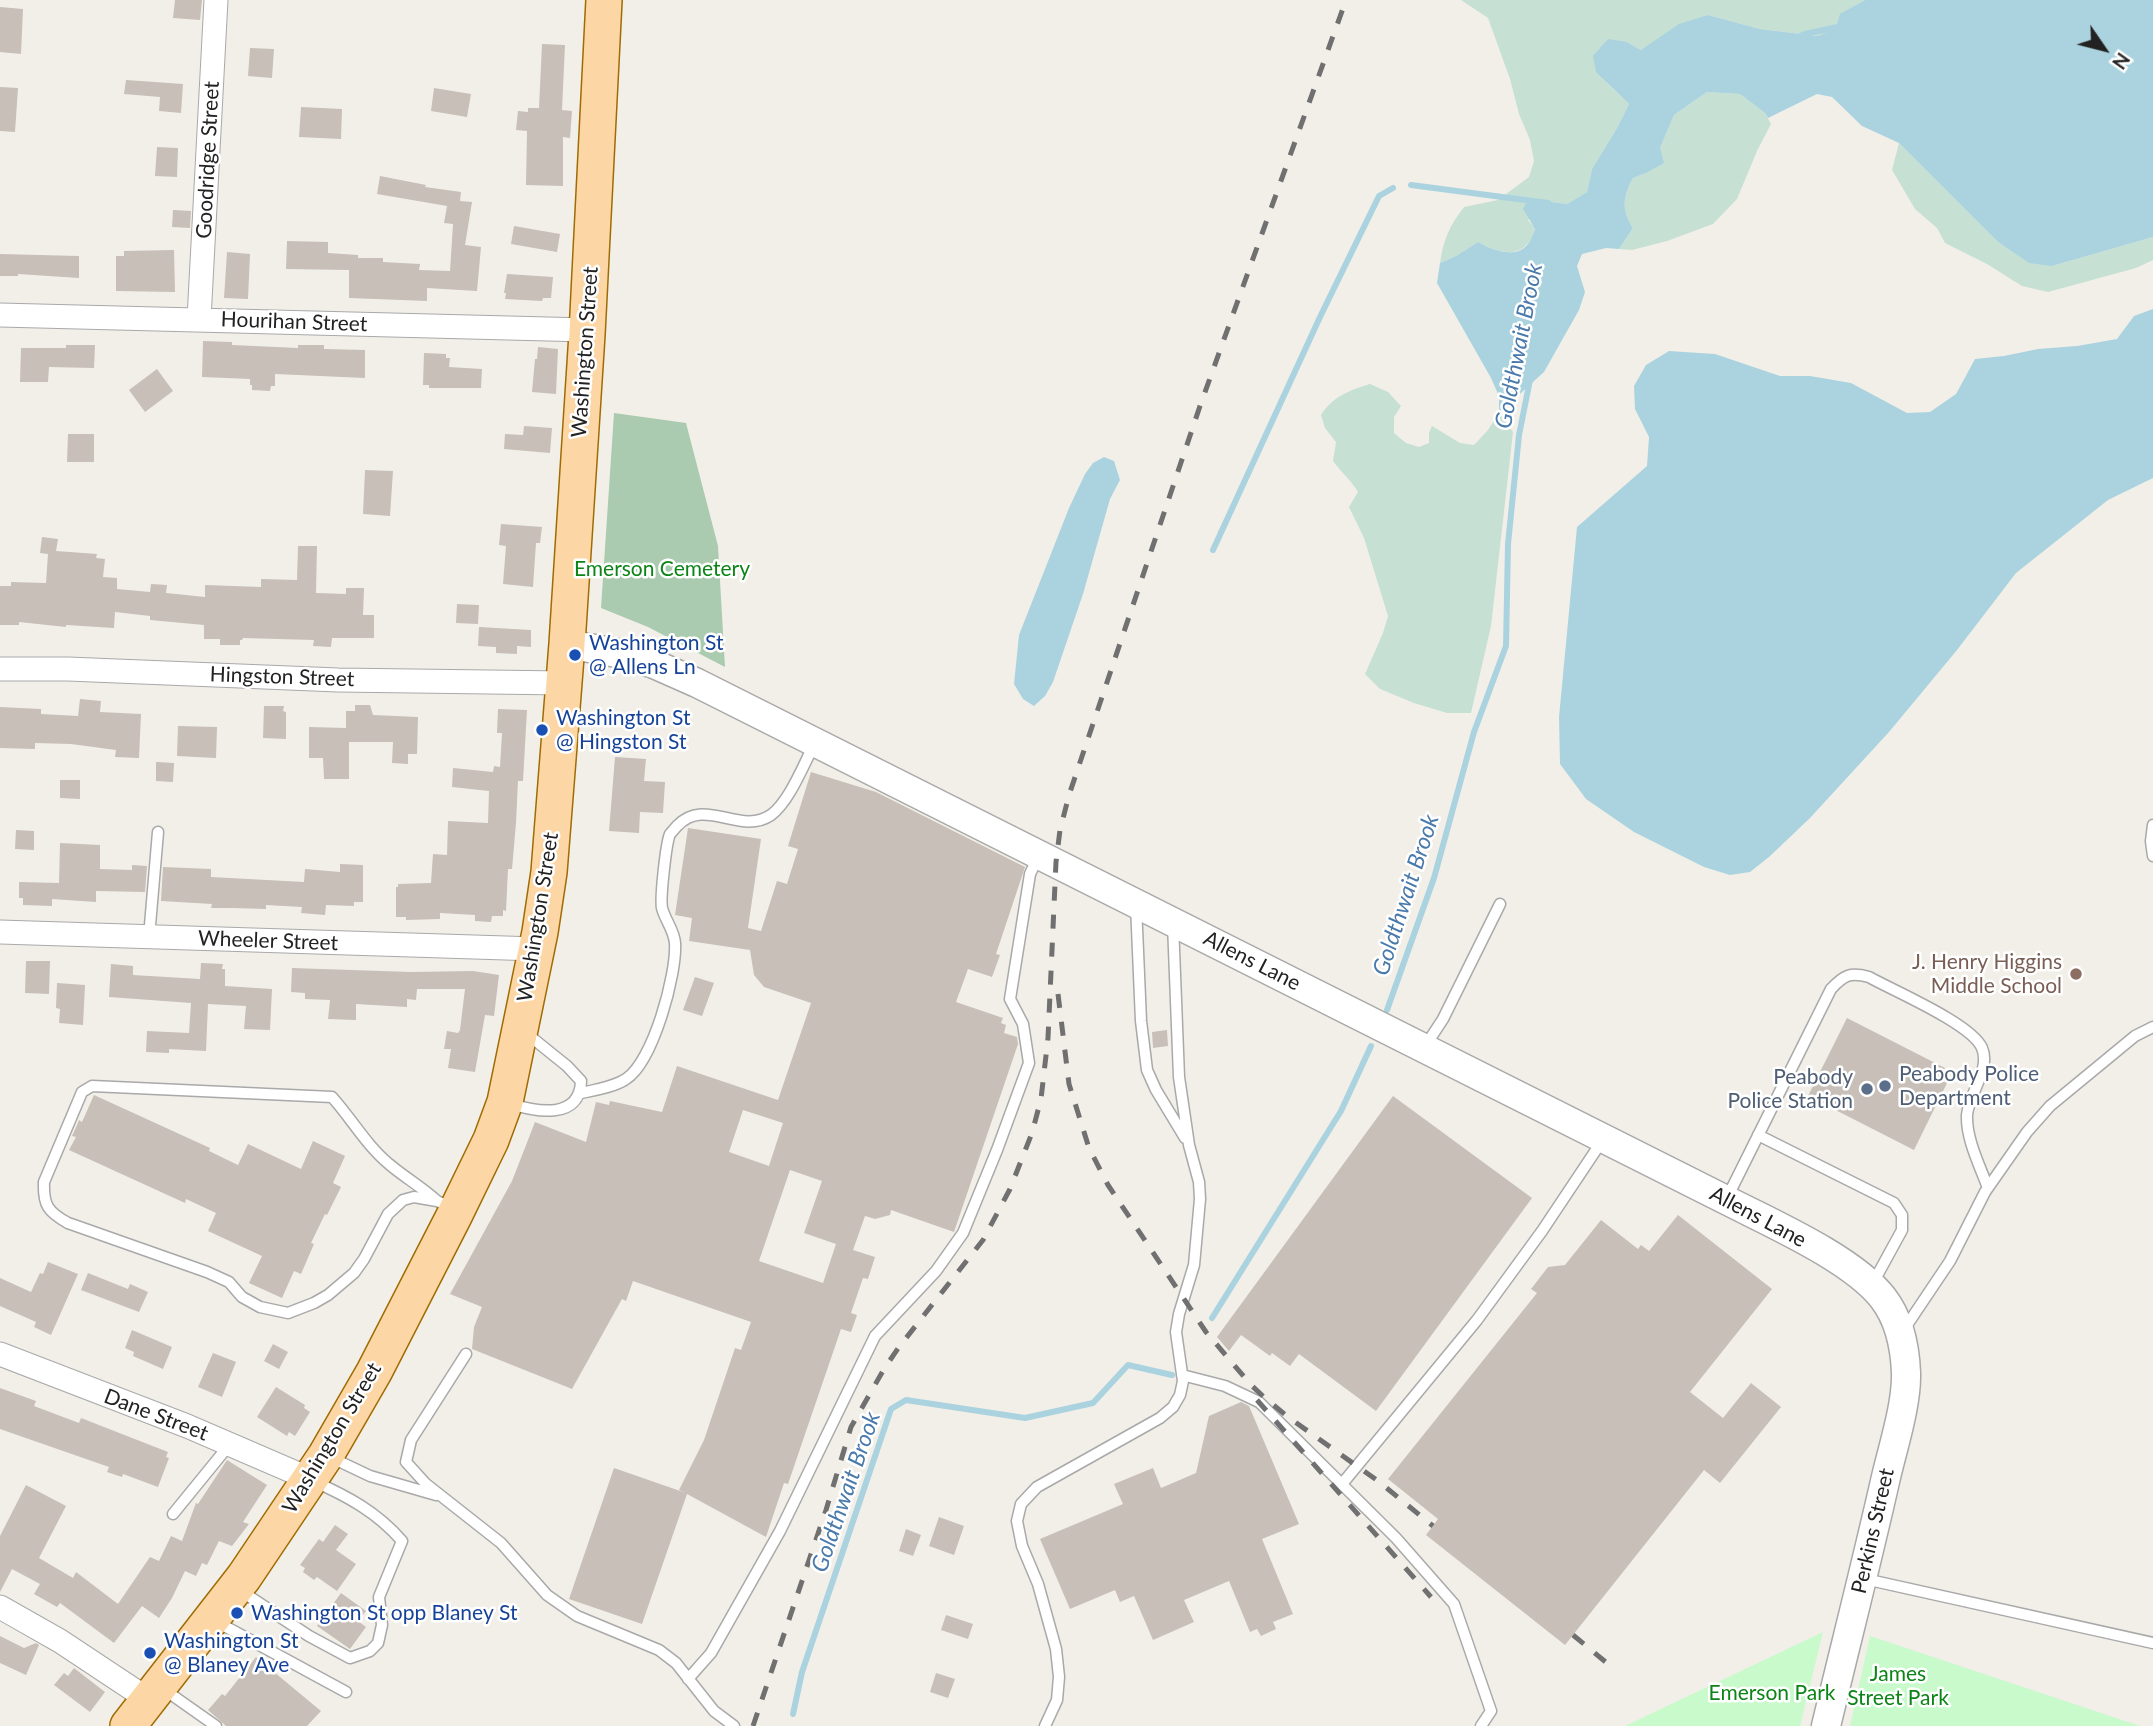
<!DOCTYPE html>
<html>
<head>
<meta charset="utf-8">
<style>
	body { margin:0 }
	#map { position:relative; width:2153px; height:1726px; overflow:hidden; background:#f2efe9; font-family:Lato,sans-serif }
	canvas { display:block }
	.north { position:absolute; left:2069px; top:14px; width:70px; height:70px; -webkit-text-stroke:5px #fff; paint-order:stroke; rotate:125deg; font-size:19px; font-weight:700; line-height:28px; text-align:center; color:#222 }
	.north::after { content:''; display:block; margin:auto; width:24px; height:32px; background:#222; clip-path:polygon(50% 0,100% 100%,50% 72%,0 100%) }
</style>
</head>
<body>
<div id="map">
<canvas width="2153" height="1726"></canvas>
<div class="north">N</div>
</div>
<script>
const g = document.querySelector('canvas').getContext('2d');
g.lineJoin = 'round';
function paint(path, color) { g.fillStyle = color; g.fill(path, 'evenodd'); }
function strokePath(path, color, width, dash) { g.strokeStyle = color; g.lineWidth = width; g.lineCap = dash ? 'butt' : 'round'; g.setLineDash(dash || []); g.stroke(path); }
function write(font, color, halo, rows, align = 'center') {
  g.font = font + ' Lato,sans-serif'; g.lineWidth = 5; g.setLineDash([]); g.textBaseline = 'middle'; g.strokeStyle = halo; g.fillStyle = color; for (const [text, x, y, turn = 0] of rows) {
    g.save(); g.translate(x, y); g.rotate((+turn || 0) * Math.PI / 180); g.textAlign = isNaN(turn) ? turn : align; if (halo) g.strokeText(text, 0, 0); g.fillText(text, 0, 0); g.restore();
  }
}
paint(new Path2D(`
	M1461 0H1865L1856 5 1836 28 1818 36 1760 29 1708 15 1641 50 1627 42 1607 83 1629 104 1617 128 1592 169 1587 192 1567 204 1544 201 1528 220 1535 228C1533 233 1531 241 1527 244 1515 259 1492 250 1478 242L1456 256 1440 263C1443 240 1450 225 1464 207L1498 200 1529 177 1534 161 1530 140 1519 114 1510 79 1488 18Z
	M1707 92 1740 94 1765 113 1771 124 1757 151 1737 199 1713 224 1667 241 1632 250 1619 249 1633 228C1621 209 1623 197 1633 178L1646 173 1660 148 1674 115Z
	M1899 143 1997 241 2052 266 2153 237V260L2136 268 2048 292 2022 286 1987 264 1945 243 1937 228 1915 209 1892 170Z
	M1370 384 1388 392 1401 406 1394 417V433L1406 443 1419 447 1429 443V433L1432 426 1460 443 1474 445 1488 430 1499 413 1513 432 1491 626 1471 713H1447L1414 703 1380 689 1365 674 1383 633 1388 616 1364 538 1349 507 1358 492C1351 480 1341 472 1333 461L1336 442 1325 428 1321 415C1332 397 1350 390 1370 384Z`), '#c6e0d4');
paint(new Path2D(`
	M614 413 686 423 718 546 725 667 648 627 601 608Z`), '#aacbaf');
paint(new Path2D(`
	M1823 1632 1800 1726H1625Z
	M1870 1636 2140 1726H1850Z`), '#c8facc');
paint(new Path2D(`
	M1865 0H2153V237L2052 266 2029 263 1997 241 1899 143 1862 126 1832 97 1817 94 1768 118 1765 113 1740 94 1707 92 1674 115 1660 148 1664 163 1646 173 1633 178C1623 197 1621 209 1633 228L1619 249 1606 248 1582 254 1577 266 1585 292 1579 310 1544 372 1499 413V396L1491 378 1437 283 1440 263 1456 256 1478 242C1492 250 1515 259 1527 245 1531 241 1533 233 1535 229L1523 209 1526 203 1544 201 1567 204 1587 192 1592 169 1617 128 1629 104 1596 72 1593 56 1608 39 1627 42 1641 50 1679 24 1708 15 1760 29 1818 36 1836 28 1840 14Z
	M2153 309V478L2108 500 2016 573 1957 650 1889 732 1810 818 1769 857 1750 872 1730 875 1704 867 1634 832 1586 799 1560 764 1559 717 1577 527 1647 466 1649 437 1635 409 1634 386 1646 365 1669 351 1715 354 1780 376H1810L1851 383 1907 413 1930 412 1956 394 1975 359 2004 356 2038 349 2077 346 2117 339 2134 316Z
	M1104 457 1114 461 1120 480 1110 499 1083 594 1053 682 1045 696 1034 706 1023 699 1014 684 1019 635 1069 508 1085 474 1093 463Z`), '#aad3df');
strokePath(new Path2D(`
	M1798 37 1805 34 1842 26
	M1411 185 1548 203
	M1213 550 1320 317 1379 196 1393 188
	M1387 1010 1434 878 1474 732 1506 646 1508 544 1519 435 1530 380
	M1212 1318 1341 1111 1371 1046
	M793 1714 802 1672 891 1409 906 1400 1025 1418 1093 1403 1128 1365 1172 1375`), '#aad3df', 6);
paint(new Path2D(`
	M175 0H202L200 20 173 18Z
	M0 7 23 9 21 54 0 52Z
	M542 44 565 45 562 110 572 111 570 138 563 137V186L526 185 527 131 516 130 518 111 528 112V108H539Z
	M250 48 274 49 272 78 248 76Z
	M126 80 183 84 181 113 159 111 160 97 124 94Z
	M0 87 18 88 15 132 0 131Z
	M434 88 471 94 467 117 431 111Z
	M301 107 342 109 341 139 299 137Z
	M157 147 178 148 177 177 155 176Z
	M380 176 426 185 425 187 461 192 460 201 472 202 465 245 481 247 477 291 427 288V301L349 298V270L286 269 287 241 328 242V253L358 255V258H383V262L420 264 419 270 450 271 453 224 444 223 447 206 377 194Z
	M173 210 191 211 190 228 172 227Z
	M514 226 560 234 557 252 511 244Z
	M174 250 175 292 116 291V256H124V251Z
	M227 252 250 254 248 299 224 298Z
	M0 254 79 256V278L18 274V276H0Z
	M507 274 553 277 551 298H543L542 301 505 299 506 293H504Z
	M203 341 232 342V345L298 348V345H324V349L365 350V378L275 374V386H271L270 391 252 390V385H250V379L202 377Z
	M66 345H95L94 368 49 367 48 382H20L21 348H66Z
	M538 347 558 349 556 394 532 392 535 359H537Z
	M424 353 446 354V358H450L449 367 482 369 481 388H429V385H423Z
	M157 369 173 391 145 412 129 390Z
	M524 426 552 428 550 453 504 449 505 434 523 435Z
	M68 434H94V462H67Z
	M365 470 393 471 390 516 363 514Z
	M501 524 542 527 540 543H536L533 587 503 584 506 546 499 545Z
	M42 537 58 539 56 551 97 554 96 558 105 559 103 577 117 578V589L150 592 151 584 167 585 166 593 205 597V585L261 587V579L297 580 298 546H317L316 593 346 594V588H364L363 615H374V638H332L331 647 313 646 314 640 243 638 242 640H240V645H220V639H204V625L150 620V616L115 612 114 628 66 625V627L19 622V625H0V586H11V582L46 583 48 554 40 553Z
	M457 604 479 605 478 624 456 623Z
	M479 627 531 630V647L517 646V654L496 653V647L478 646Z
	M80 699 101 701 100 712 141 714 139 758 115 757 116 750 71 744 35 743V749L0 748V707L41 709V714L78 716Z
	M355 705H370L373 715 418 717 417 754H408V764L392 763 393 742H349V779H324L323 758H309V727L346 728V711H355Z
	M264 706H284L283 711 286 712V739L263 738Z
	M498 709 527 710 523 781H518L516 823 512 869H508L506 911 503 910V916H492L491 922 475 921V915L440 913V919L406 920V917H396V887H398V884L431 883 433 854 447 855 448 821 488 823 489 791 452 787 453 768 493 772 494 766 500 767 502 733H497Z
	M178 726 217 727 216 758 177 756Z
	M615 757 646 759 644 781 665 782 663 813 640 812 639 833 609 831Z
	M156 762 174 763 173 782 156 781Z
	M811 772 876 792 1025 867 996 954 1000 955 992 977 968 969 956 1002 1003 1018 1001 1023 1006 1025 1004 1033 1017 1037 1018 1044 954 1232 891 1210 890 1215 875 1219 865 1216 853 1250 875 1257 868 1279 863 1278 851 1313 857 1315 851 1332 841 1329 788 1484 784 1483 766 1537 687 1494 642 1624 569 1599 614 1468 686 1493 679 1490 704 1440 735 1348 741 1350 751 1322 633 1281 626 1301 622 1299 572 1389 472 1349 474 1327 482 1307 450 1294 512 1181 535 1122 586 1142 596 1102 609 1105 610 1101 662 1112 677 1066 778 1100 811 1003 764 987 754 975 750 950 689 941 692 918 675 915 688 828 761 839 748 928 761 931 777 881 787 884 798 849 788 846ZM743 1110 783 1123 769 1166 729 1152ZM790 1170 822 1181 804 1233 836 1244 823 1283 759 1261Z
	M60 780H80V799L60 798Z
	M16 830 34 831V850L15 849Z
	M60 843 100 845V869L132 870V865L147 866 145 892 96 891V902L52 899V906L23 905V898H19V882L59 883Z
	M340 864 363 865V902H354V906L326 905 325 915 301 913 302 907 266 905V909L233 908H211L212 904 161 901 163 867 211 869V877L304 882 305 869 340 872Z
	M26 961H50L49 994 25 993Z
	M201 963 223 964 222 969H225V986L272 989 270 1030 244 1029 246 1006 208 1004 206 1051 169 1049V1053L146 1052 147 1031 189 1033 191 1003 109 997 111 964 133 966V975L200 979Z
	M292 968 411 972 473 971 499 975 494 1016 485 1015 475 1072 448 1068 451 1049H444L447 1031 458 1033 460 1030 465 989H417L416 1000 407 999V1007L356 1004V1020L328 1019 330 1000 305 999V993L291 992Z
	M695 977 714 983 702 1016 683 1010Z
	M57 983 85 985 83 1025 59 1023 60 1009 56 1008Z
	M1847 1018 1945 1068 1939 1079 1947 1083 1914 1150 1808 1096Z
	M1167 1030 1168 1046 1153 1048 1152 1032Z
	M94 1095 210 1148 209 1151 238 1165 248 1144 301 1169 313 1141 345 1156 333 1183 341 1187 327 1215 325 1214 311 1243 314 1244 301 1274 294 1271 282 1298 249 1283 262 1256 208 1231 216 1213 186 1199 185 1203 69 1150 76 1137 72 1136 77 1125 79 1120 82 1122Z
	M1393 1096 1532 1198 1376 1411 1299 1354 1290 1366 1272 1353 1270 1356 1241 1335 1229 1351 1217 1337Z
	M1678 1215 1772 1289 1690 1392 1723 1418 1751 1383 1781 1407 1720 1483 1704 1470 1565 1645 1426 1535 1438 1519 1388 1479 1537 1293 1531 1289 1548 1267 1565 1265 1601 1220 1638 1249 1641 1245 1649 1251Z
	M48 1262 78 1274 51 1335 34 1327 36 1322 0 1306V1278L31 1292 40 1273 43 1274Z
	M88 1273 128 1289 130 1284 148 1292 139 1312 81 1290Z
	M132 1330 172 1347 163 1369 133 1356 134 1352 125 1348Z
	M273 1344 288 1352 279 1369 264 1361Z
	M213 1353 236 1362 222 1397 198 1387Z
	M276 1387 305 1405 304 1408 310 1412 295 1436 289 1432 287 1436 257 1417Z
	M0 1388 36 1401 34 1406 79 1423 81 1418 168 1452 166 1457 169 1458 158 1487 123 1474 122 1477 107 1472 109 1467 0 1429Z
	M1241 1402 1249 1406 1299 1524 1262 1539 1293 1614 1273 1622 1276 1629 1261 1636 1257 1629 1250 1632 1229 1581 1184 1600 1194 1622 1153 1640 1134 1596 1120 1602 1115 1590 1070 1609 1040 1539 1123 1504 1114 1484 1153 1468 1161 1488 1196 1473 1209 1416Z
	M227 1460 267 1485 243 1522 249 1524 232 1546 219 1541 207 1565 202 1563 196 1576 185 1571 172 1598 159 1618 142 1606 114 1643 60 1603 57 1607 34 1594 40 1584 12 1569 0 1592V1536L26 1485 66 1506 39 1558 73 1578 76 1572 118 1604 150 1557 159 1561 171 1536 182 1541 196 1503 198 1504Z
	M939 1517 964 1526 954 1555 929 1546Z
	M335 1525 348 1534 336 1550 356 1564 337 1591 317 1577 314 1580 303 1572 305 1568 300 1565 319 1539 323 1542Z
	M906 1529 921 1535 913 1556 899 1551Z
	M341 1593 366 1611 358 1621 366 1627 350 1649 317 1626Z
	M946 1615 973 1624 968 1639 941 1630Z
	M0 1636 24 1648 36 1643 39 1645 26 1675 0 1663Z
	M256 1657 321 1711 307 1726H226L208 1710 222 1694 225 1696Z
	M74 1668 105 1692 90 1712 54 1685 64 1673 68 1676Z
	M936 1673 955 1679 948 1698 930 1692Z`), '#c7bfb8');
const service = new Path2D(`
	M2153 825 2151 841 2153 856
	M1136 905 1141 1021 1147 1070 1156 1090 1185 1138
	M149 937 158 832
	M1424 1048 1443 1019 1500 904
	M581 1093C595 1090 614 1087 626 1079 653 1062 677 974 675 943 674 930 665 920 662 908 660 898 666 843 670 834 671 833 677 826 677 826 705 796 740 836 771 815 790 801 804 763 815 743
	M511 1104C537 1112 580 1120 581 1081L567 1066 526 1033
	M1758 1135 1894 1203 1902 1215V1230L1873 1283
	M1727 1198 1831 989C1844 975 1850 972 1869 977 1894 991 1972 1024 1982 1048 1991 1069 1969 1093 1967 1115 1966 1139 1980 1166 1988 1188
	M437 1201C422 1187 404 1177 389 1164 366 1145 351 1118 332 1097L92 1086 82 1092 44 1182C43 1205 48 1212 68 1223L207 1272 229 1282 242 1297 260 1307 288 1313 314 1303 328 1295 354 1273 364 1259 388 1214 403 1200 414 1197 437 1201 451 1207
	M1903 1331 1950 1261 1985 1192 2027 1132 2050 1106 2135 1036 2153 1027
	M466 1354 411 1440 406 1462 426 1484 501 1543 547 1595 577 1616 659 1650 676 1663 714 1711 734 1726
	M1182 1375 1225 1386 1259 1402 1396 1538 1454 1604 1491 1711 1481 1726
	M330 1457 370 1476 436 1495
	M1342 1484 1477 1320 1542 1231 1602 1141
	M173 1514 230 1444
	M1865 1579 2153 1643
	M241 1591 309 1636 350 1658 370 1651 378 1643 382 1625 379 1597 402 1541C377 1512 347 1496 313 1481
	M217 1622 346 1692
	M688 1679 711 1653 780 1531 875 1336 936 1271 963 1233 997 1150 1029 1063 1023 1024 1010 999 1030 874 1038 857
	M162 1688 216 1726
	M1045 1726 1057 1700 1059 1677 1056 1649 1038 1584 1022 1546 1017 1521 1021 1504 1037 1487 1160 1418 1173 1407 1180 1395 1183 1381 1176 1332 1179 1314 1194 1265 1200 1199 1199 1182 1189 1145 1179 1077 1173 924`);
const minor = new Path2D(`
	M0 315 587 330
	M199 319 216 0
	M0 669H68L338 680 564 683
	M0 932 537 949
	M0 1354 187 1426 310 1479
	M0 1607 60 1641 149 1700`);
const tertiary = new Path2D(`
	M567 644 617 653 654 664 697 683 1726 1200C1771 1223 1853 1259 1883 1298 1900 1320 1905 1346 1906 1373 1907 1404 1893 1447 1886 1477 1867 1561 1846 1643 1826 1726`);
const primary = new Path2D(`
	M128 1726 244 1577 326 1455 374 1372 454 1216 491 1140 505 1102 540 932 549 872 567 644 587 334 604 0`);
strokePath(service, '#a9a9a9', 13);
strokePath(minor, '#a9a9a9', 25);
strokePath(tertiary, '#a9a9a9', 31);
strokePath(primary, '#a06b00', 38);
strokePath(service, '#fff', 10);
strokePath(minor, '#fff', 23);
strokePath(tertiary, '#fff', 28);
strokePath(primary, '#fcd6a4', 35);
strokePath(new Path2D(`
	M1058 994 1069 1084 1089 1148 1108 1185 1206 1332 1251 1385 1265 1398 1288 1417 1378 1481 1433 1526
	M1257 1400 1431 1597
	M1573 1635 1608 1664
	M753 1726 826 1510 851 1427 884 1369 899 1347 983 1240 1010 1189 1032 1133 1041 1099 1048 1038 1056 862 1060 830 1069 795 1200 406 1346 0`), '#707070', 5, [14, 14]);
for (const [x, y, r, color] of [
	[575,655,7,"#1a4fb4"],
	[542,730,7,"#1a4fb4"],
	[2076,974,7,"#8d6e63"],
	[1885,1086,7,"#5c6f8a"],
	[1867,1089,7,"#5c6f8a"],
	[237,1613,7,"#1a4fb4"],
	[150,1653,7,"#1a4fb4"]
]) { const dot = new Path2D(); dot.arc(x, y, r, 0, 2 * Math.PI); g.fillStyle = color; g.fill(dot); strokePath(dot, '#fff', 2.5); }
write('21px', '#222', '#fff', [
	["Goodridge Street",208,160,-87],
	["Hourihan Street",294,322,2],
	["Washington Street",585,352,-86],
	["Hingston Street",282,677,2],
	["Washington Street",538,917,-81],
	["Wheeler Street",268,941,2],
	["Allens Lane",1252,961,27],
	["Allens Lane",1758,1217,28],
	["Dane Street",156,1415,21],
	["Washington Street",332,1438,-59],
	["Perkins Street",1873,1531,-77]
]);
write('21px', '#0c8416', '#fff', [
	["Emerson Cemetery",662,569],
	["James",1898,1674],
	["Street Park",1898,1698],
	["Emerson Park",1772,1693]
]);
write('21px', '#164399', '#fff', [
	["Washington St",589,643],
	["@ Allens Ln",589,667],
	["Washington St",556,718],
	["@ Hingston St",556,742],
	["Washington St opp Blaney St",251,1613],
	["Washington St",164,1641],
	["@ Blaney Ave",164,1665]
], 'left');
write('21px', '#785e54', '#fff', [
	["J. Henry Higgins",2062,962],
	["Middle School",2062,986]
], 'right');
write('21px', '#4e5e75', '#fff', [
	["Peabody Police",1899,1074],
	["Department",1899,1098],
	["Peabody",1853,1077,"right"],
	["Police Station",1853,1101,"right"]
], 'left');
write('italic 23px', '#4a7aab', '#fff', [
	["Goldthwait Brook",1519,346,-79],
	["Goldthwait Brook",1406,895,-72],
	["Goldthwait Brook",846,1492,-71]
]);
</script>
</body>
</html>
